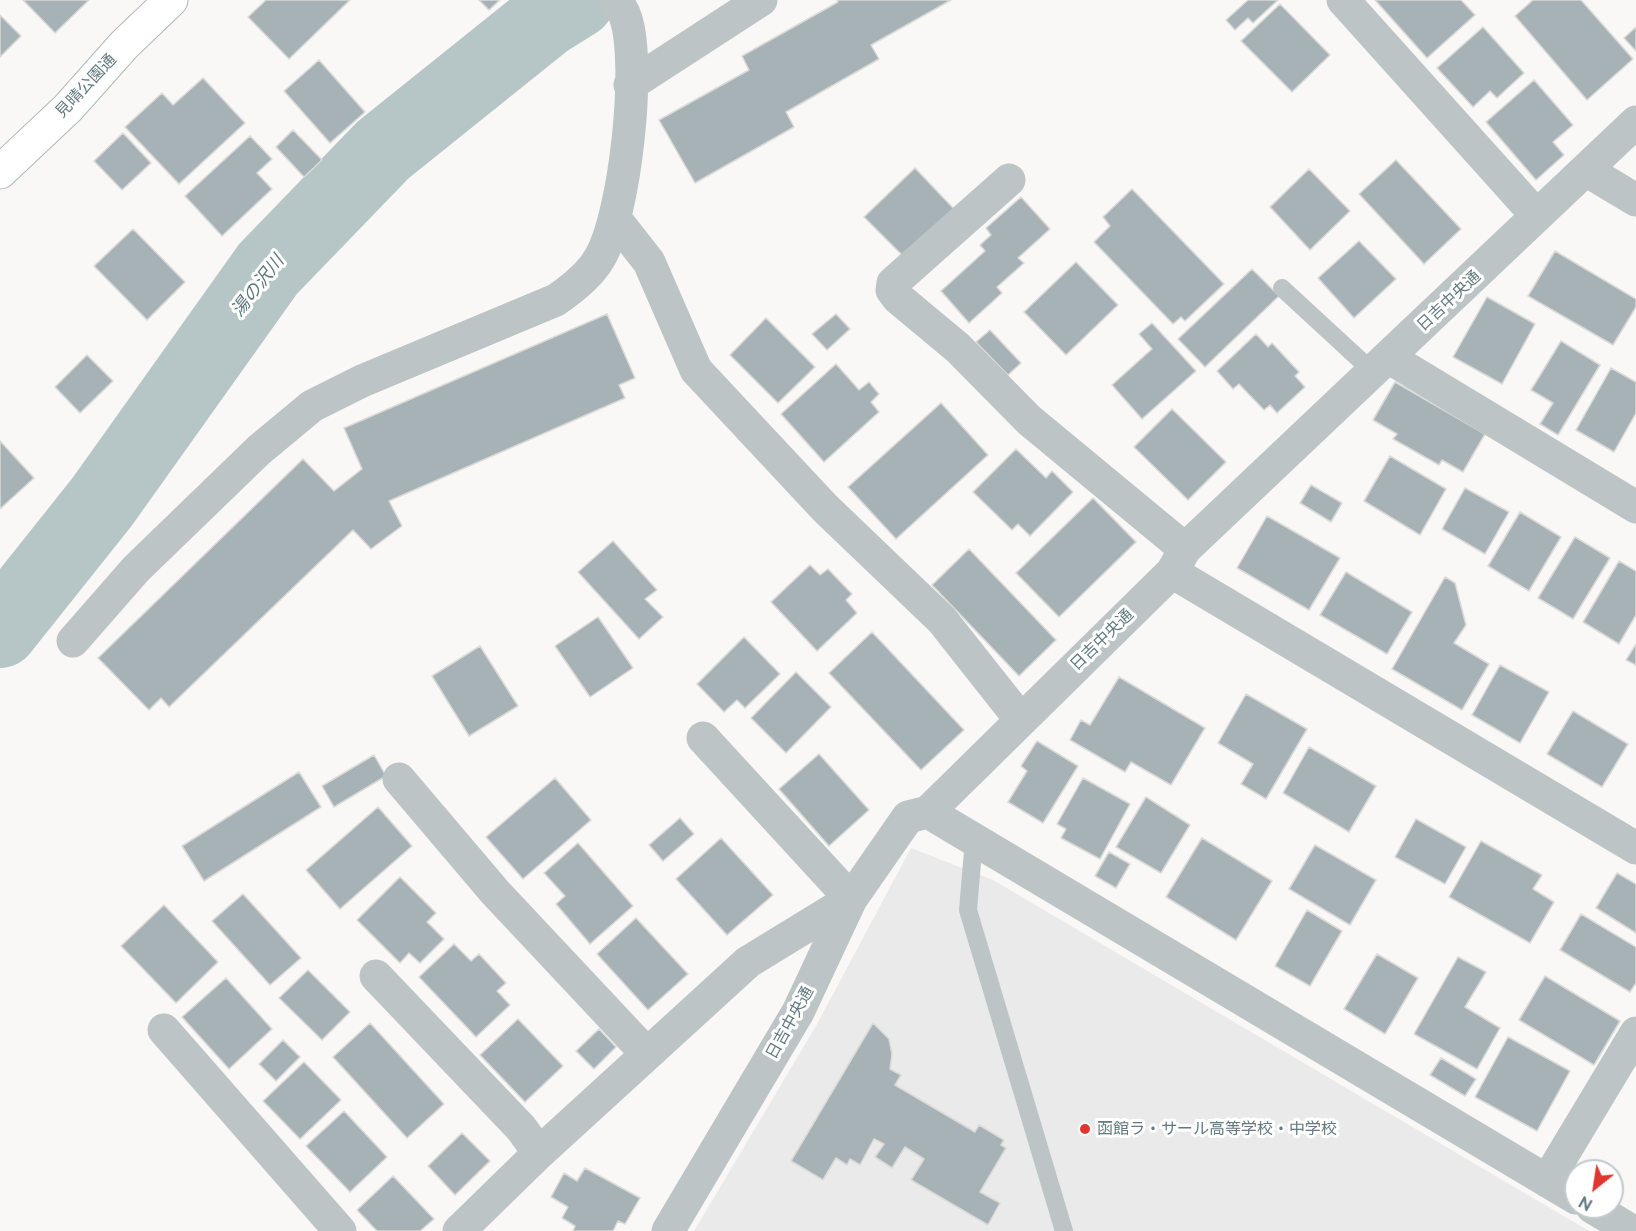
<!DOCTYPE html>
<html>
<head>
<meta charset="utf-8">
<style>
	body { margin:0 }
	#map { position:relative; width:1636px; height:1231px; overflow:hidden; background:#f9f8f6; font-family:Raleway,sans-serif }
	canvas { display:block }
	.north { position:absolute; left:1564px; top:1159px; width:60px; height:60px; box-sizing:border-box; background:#fff; border:2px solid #c1cacc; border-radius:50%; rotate:210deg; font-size:16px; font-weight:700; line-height:24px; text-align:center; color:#647a80 }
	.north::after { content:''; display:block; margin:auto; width:21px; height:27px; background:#e0362f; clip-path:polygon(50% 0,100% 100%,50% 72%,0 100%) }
</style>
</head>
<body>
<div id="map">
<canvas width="1636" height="1231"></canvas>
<div class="north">N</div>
</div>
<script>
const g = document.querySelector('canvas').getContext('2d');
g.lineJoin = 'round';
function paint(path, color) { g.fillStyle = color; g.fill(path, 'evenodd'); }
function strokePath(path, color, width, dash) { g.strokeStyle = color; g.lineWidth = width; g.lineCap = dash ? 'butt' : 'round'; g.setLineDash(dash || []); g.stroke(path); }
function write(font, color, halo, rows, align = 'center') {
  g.font = font + ' Raleway,"Noto Sans JP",sans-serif'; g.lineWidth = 6; g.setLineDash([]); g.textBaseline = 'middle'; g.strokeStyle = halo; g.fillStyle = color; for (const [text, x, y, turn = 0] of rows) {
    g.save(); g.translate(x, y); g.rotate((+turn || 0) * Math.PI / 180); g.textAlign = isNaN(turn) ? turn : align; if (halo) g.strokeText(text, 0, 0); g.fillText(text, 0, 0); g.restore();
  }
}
paint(new Path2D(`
	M911 848 993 880 1589 1231H694L816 1026Z`), '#e9eae9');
strokePath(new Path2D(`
	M0 630 102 502 268 269 383 150 545 20 577 0`), '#b6c6c7', 76);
const building = new Path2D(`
	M23 0H89L55 33Z
	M266 0H350L289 59 248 17Z
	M479 0H500L489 10Z
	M837 0H951L871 45 879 59 786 112 794 127 695 183 659 120 749 70 742 56 838 2Z
	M1248 0H1278L1253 23 1248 18 1235 30 1226 20Z
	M1375 0H1461L1475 15 1427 58Z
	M1533 0H1581L1633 59 1587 100 1515 16Z
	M1280 4 1330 55 1292 92 1241 41Z
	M0 15 21 36 0 57Z
	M1483 27 1524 73 1497 98 1490 91 1473 107 1437 68Z
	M1636 27V51L1624 38Z
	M319 60 365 112 330 143 284 91Z
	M203 78 245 123 179 184 125 127 162 93 173 105Z
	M1534 80 1573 125 1553 142 1564 155 1536 180 1486 122Z
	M293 130 322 160 304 177 276 147Z
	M123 133 151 163 122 190 94 161Z
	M250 136 272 159 257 173 272 189 222 236 185 196Z
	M1396 160 1461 229 1424 264 1359 194Z
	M915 168 954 209 904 257 864 217Z
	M1309 169 1350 211 1310 250 1270 207Z
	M1132 189 1224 284 1185 321 1181 317 1173 324 1094 242 1110 226 1103 217Z
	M1021 197 1050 229 1018 258 1024 263 997 287 1002 293 969 323 941 291 985 251 980 245 991 235 986 228Z
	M133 229 185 282 147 320 94 266Z
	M1359 241 1396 279 1354 318 1318 278Z
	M1555 251 1636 299V307L1613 345 1528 296Z
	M1076 262 1118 305 1066 355 1024 312Z
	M1252 269 1279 296 1205 367 1178 339Z
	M1487 297 1535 324 1502 384 1453 357Z
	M607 314 635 378 619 385 625 398 389 501 402 526 371 549 353 530 169 707 161 698 149 710 98 658 303 459 334 491 362 469 344 428Z
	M836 314 850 329 827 350 812 334Z
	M766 318 815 367 778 403 730 355Z
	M1152 323 1196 371 1142 419 1112 385 1152 349 1139 334Z
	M990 330 1021 363 1008 375 976 342Z
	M1256 334 1268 347 1272 343 1299 372 1295 376 1305 387 1277 413 1270 405 1264 410 1239 384 1233 389 1217 371Z
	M1561 341 1600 365 1558 435 1540 424 1553 403 1531 390Z
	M87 355 113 381 80 413 55 387Z
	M836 364 859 390 869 382 879 394 871 402 879 412 824 462 781 414Z
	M1611 368 1636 382V413L1614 452 1576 430Z
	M1395 382 1485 434 1463 472 1442 460 1439 465 1393 439 1397 434 1373 420Z
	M941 403 988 455 896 539 848 487Z
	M1172 409 1226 462 1188 500 1134 447Z
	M0 441 34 478 0 509Z
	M1016 449 1046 478 1052 471 1073 492 1030 536 1018 524 1012 530 973 492Z
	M1390 456 1446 489 1420 535 1364 501Z
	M1311 485 1342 503 1331 522 1300 503Z
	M1465 488 1509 512 1485 554 1442 529Z
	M1093 498 1136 542 1059 617 1016 573Z
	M1520 512 1561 537 1529 591 1488 566Z
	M1267 516 1340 558 1309 610 1237 568Z
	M1575 537 1610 558 1573 619 1538 598Z
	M613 541 657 590 645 599 663 617 639 639 578 572Z
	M969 549 1056 640 1019 676 932 585Z
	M1619 561 1636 571V615L1619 644 1583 622Z
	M810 565 820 575 828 569 852 594 846 600 857 613 817 651 771 602Z
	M1346 572 1412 612 1387 654 1320 615Z
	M1445 577 1455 583 1466 625 1454 643 1489 664 1462 710 1392 669Z
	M598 617 633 668 590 697 555 646Z
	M872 632 964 730 921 770 829 673Z
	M744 637 780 674 745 708 737 700 724 712 697 684Z
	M1636 644V665L1626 660Z
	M480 646 518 706 469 736 432 676Z
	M1500 665 1549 692 1520 743 1472 715Z
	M796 672 831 707 786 753 751 718Z
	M1119 677 1205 728 1171 785 1131 762 1125 772 1070 740 1081 720 1090 725Z
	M1246 694 1307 729 1266 799 1241 784 1253 764 1218 743Z
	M1573 711 1628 744 1602 787 1547 754Z
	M1037 741 1078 766 1043 823 1008 802 1027 771 1021 766Z
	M1309 747 1376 786 1349 832 1283 793Z
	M819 754 869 810 829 846 779 789Z
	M374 755 386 776 334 807 322 786Z
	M299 772 321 807 204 881 182 846Z
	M555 778 591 820 523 879 486 837Z
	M1083 778 1130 804 1100 859 1061 838 1066 829 1057 824Z
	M1146 797 1190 825 1161 873 1116 847Z
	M378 807 412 846 340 909 306 870Z
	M680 818 694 834 663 861 649 845Z
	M1416 819 1466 847 1445 884 1395 857Z
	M721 838 773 895 727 935 676 879Z
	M1202 838 1272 881 1236 940 1166 897Z
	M1481 841 1542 875 1533 889 1554 902 1530 943 1449 897Z
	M578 843 633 906 590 944 556 904 565 896 544 873Z
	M1315 845 1376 880 1350 925 1289 889Z
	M1109 852 1130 864 1116 888 1095 876Z
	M1617 873 1636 884V933L1596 908Z
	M400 877 436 913 427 922 444 939 420 963 409 953 400 963 357 920Z
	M243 894 301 958 270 985 212 921Z
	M164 905 218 962 176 1003 121 946Z
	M1307 910 1342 931 1310 986 1275 966Z
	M1581 914 1636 947V983L1630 992 1560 950Z
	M636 918 688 974 648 1010 597 954Z
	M454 944 471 961 479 954 506 983 497 991 510 1005 476 1037 419 977Z
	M1377 954 1418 978 1385 1034 1344 1009Z
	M1458 957 1486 972 1465 1007 1500 1028 1477 1069 1414 1034Z
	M308 970 350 1012 322 1040 279 998Z
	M1545 976 1620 1021 1594 1065 1519 1020Z
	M226 978 272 1029 229 1069 182 1017Z
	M518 1019 563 1066 525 1102 480 1055Z
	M370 1023 444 1104 407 1138 333 1057Z
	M873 1023 889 1039 892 1054 890 1069 901 1075 895 1085 975 1132 979 1125 1004 1140 1001 1145 1006 1148 980 1192 1000 1203 988 1225 911 1180 924 1159 905 1147 892 1168 875 1157 884 1144 874 1139 860 1165 850 1159 847 1165 836 1158 823 1180 791 1161Z
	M599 1029 616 1047 594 1069 576 1051Z
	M1508 1037 1570 1071 1537 1131 1475 1097Z
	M283 1040 300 1057 276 1081 259 1064Z
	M1441 1058 1476 1079 1465 1096 1430 1075Z
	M304 1062 341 1100 300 1139 263 1101Z
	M344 1111 387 1157 350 1192 306 1146Z
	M462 1133 490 1161 455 1195 428 1166Z
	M585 1168 640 1198 625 1224 618 1221 613 1231H573L575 1226 562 1218 568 1207 551 1197 564 1173 577 1181Z
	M393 1176 434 1219 420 1231H377L357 1210Z`);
paint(building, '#a6b2b5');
strokePath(building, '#dadad8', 1.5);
const secondary = new Path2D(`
	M0 172 68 108 124 45 171 0`);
strokePath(secondary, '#afb8bb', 35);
strokePath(new Path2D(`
	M1282 288 1372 371
	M974 839 968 910 1064 1231`), '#bdc4c6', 18);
strokePath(new Path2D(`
	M1343 0 1537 216
	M630 85 761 0
	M1586 170 1636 200
	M1009 180 893 283 892 290 898 298 958 348 1029 420 1185 549
	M616 220 649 262 696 370 825 508 942 620 1021 720
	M1388 357 1636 507
	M1172 572 1636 848
	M73 641 136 569 259 450 312 406 362 381 556 300C572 289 589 276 599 259 625 218 642 61 625 16 623 10 619 5 616 0
	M399 779 495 892 647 1054
	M928 812 1576 1198
	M376 976 521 1128 539 1153
	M164 1030 340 1231
	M1547 1181 1636 1033
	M1592 1207 1632 1231
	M459 1231 539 1153 748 962 851 899 703 738
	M668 1231 798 1012 851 899 908 817 928 812 1172 572 1185 549C1335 406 1486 265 1636 122`), '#bdc4c6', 33);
strokePath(secondary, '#fff', 33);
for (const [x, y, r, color] of [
	[1085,1129,6,"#e0362f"]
]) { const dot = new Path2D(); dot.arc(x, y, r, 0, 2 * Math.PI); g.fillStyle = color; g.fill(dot); strokePath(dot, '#fff', 2); }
write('16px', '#647a80', '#fff', [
	["見晴公園通",86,86,-47],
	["日吉中央通",1449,301,-43],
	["日吉中央通",1102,640,-44],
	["日吉中央通",790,1023,-61]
]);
write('16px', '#647a80', '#fff', [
	["函館ラ・サール高等学校・中学校",1097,1129]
], 'left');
write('italic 18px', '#5f787b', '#fff', [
	["湯の沢川",258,286,-52]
]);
</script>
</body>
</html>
